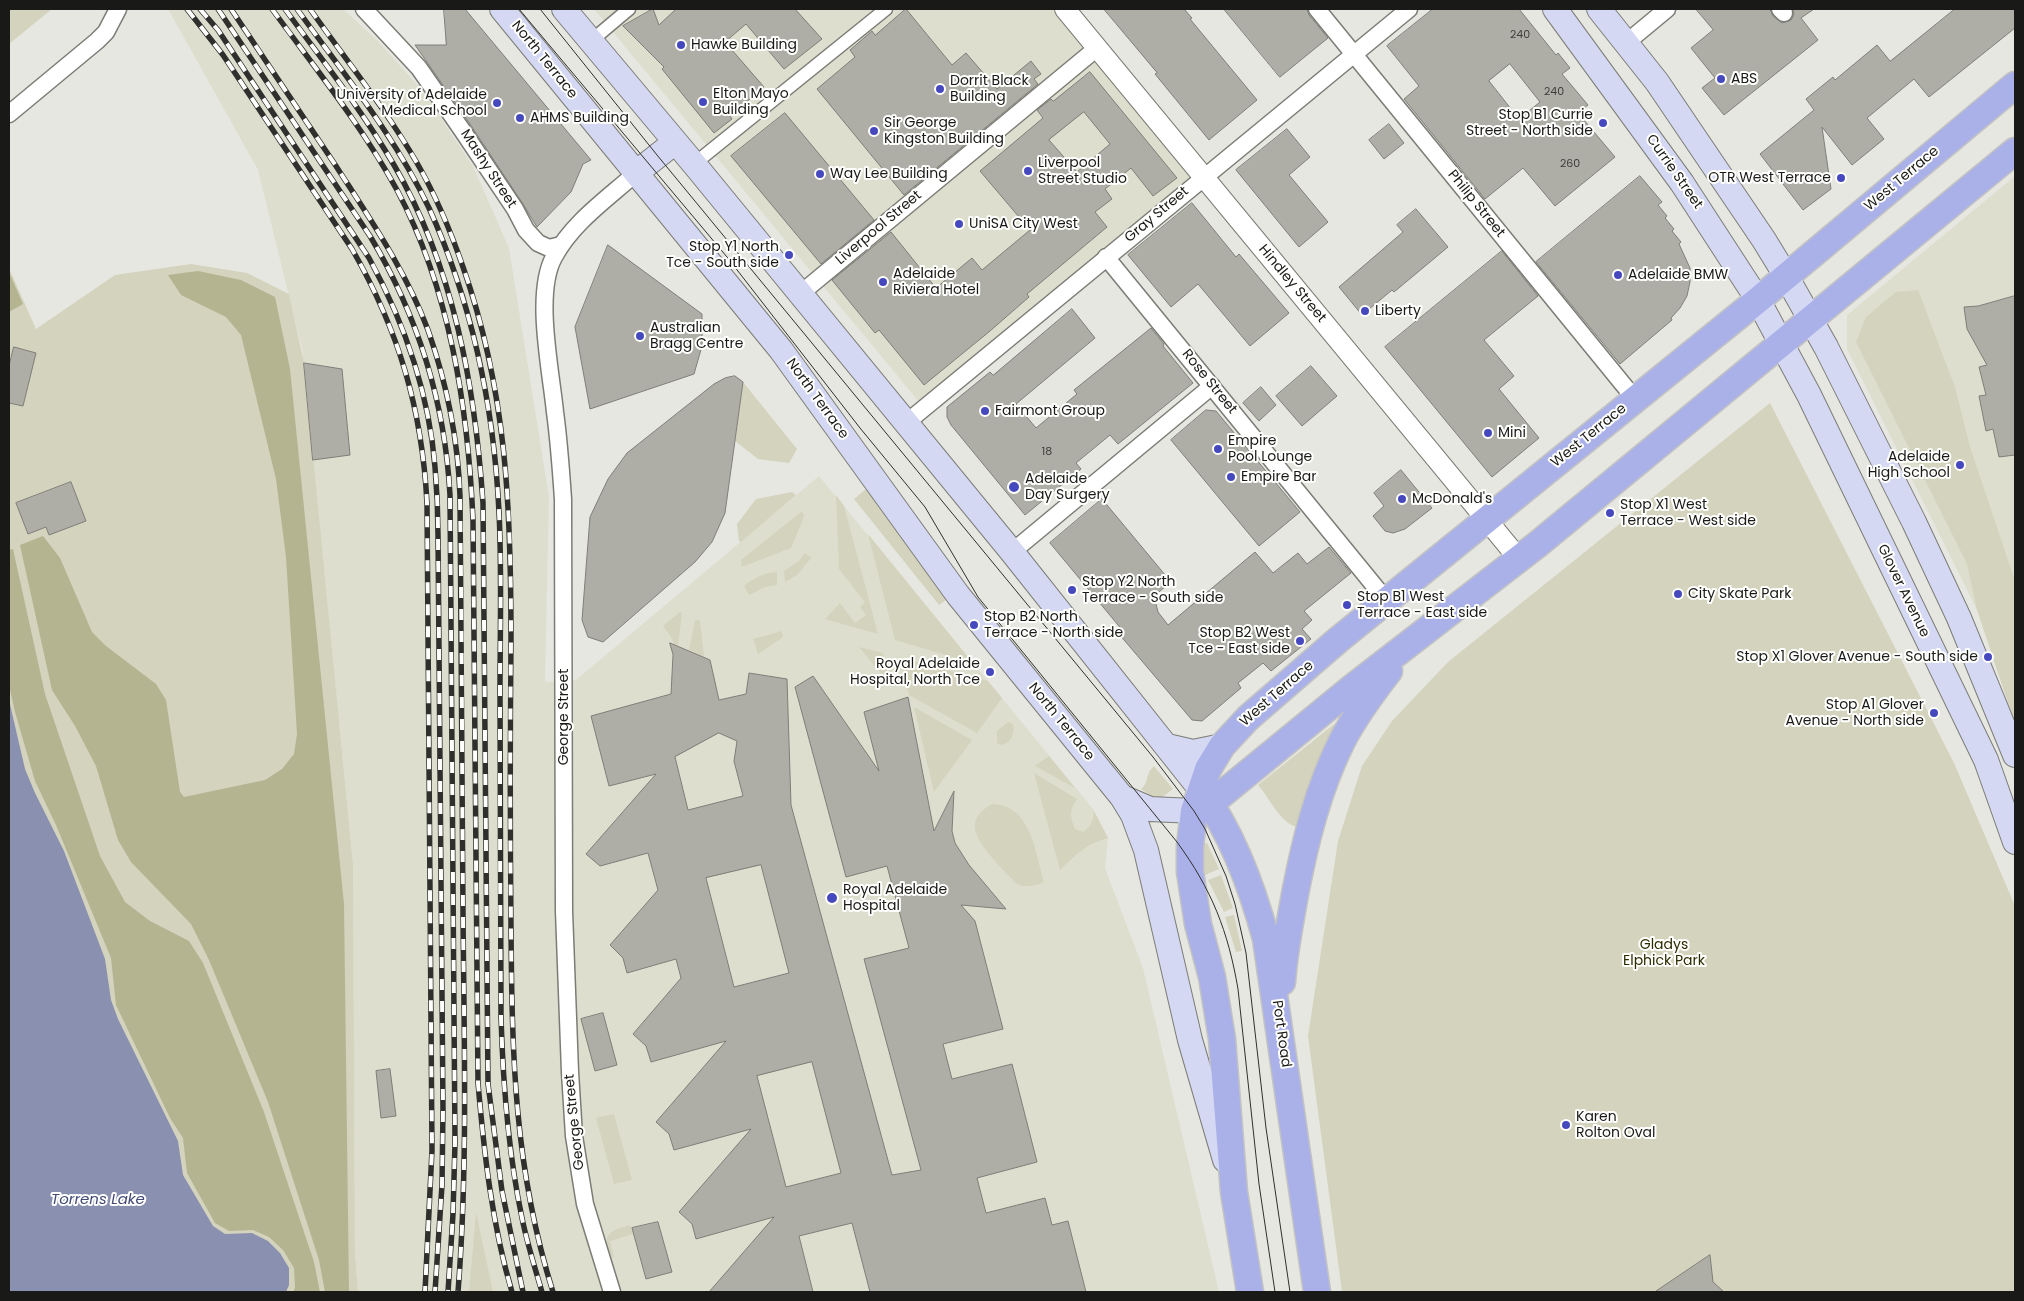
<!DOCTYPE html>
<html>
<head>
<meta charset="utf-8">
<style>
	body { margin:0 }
	#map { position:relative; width:2024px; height:1301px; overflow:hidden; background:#e7e7e1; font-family:Poppins,sans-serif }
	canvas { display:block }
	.frame { position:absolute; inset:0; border:10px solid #191917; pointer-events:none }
</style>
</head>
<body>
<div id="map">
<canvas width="2024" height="1301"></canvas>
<div class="frame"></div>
</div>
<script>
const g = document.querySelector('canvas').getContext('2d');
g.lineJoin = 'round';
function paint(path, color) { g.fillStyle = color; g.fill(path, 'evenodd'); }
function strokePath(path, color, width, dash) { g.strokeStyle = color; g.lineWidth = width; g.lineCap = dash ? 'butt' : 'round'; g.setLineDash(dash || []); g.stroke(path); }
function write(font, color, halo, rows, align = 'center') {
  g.font = font + ' Poppins,sans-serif'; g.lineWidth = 4; g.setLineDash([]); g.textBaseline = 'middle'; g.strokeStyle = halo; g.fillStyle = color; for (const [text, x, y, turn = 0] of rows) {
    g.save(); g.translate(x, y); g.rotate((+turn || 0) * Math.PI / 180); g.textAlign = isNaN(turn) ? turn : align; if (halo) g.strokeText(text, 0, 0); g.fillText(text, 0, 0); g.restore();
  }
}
paint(new Path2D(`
	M168 9H343L377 40 421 89 473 166 509 248 549 497 545 682 576 680 819 476 988 681 1093 809 1108 838 1105 868 1143 968 1219 1292H358L355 1253 353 864 302 349 258 170Z
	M594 9H1065L1203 177 924 408Z
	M2015 176V581L1977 610 1847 349V315Z`), '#dedecf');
paint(new Path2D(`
	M9 9H52L9 44Z
	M191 264 247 273 289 294 304 363 353 864 355 1253 358 1292H9V268L36 329 115 275Z
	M1918 290 1955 387 1970 447 2015 581V724L1977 610 1967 564 1856 342 1866 317 1896 292Z
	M743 382 797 449 789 463 758 459 735 441Z
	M1770 403 1954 763 2015 906V1292H1342L1308 1036 1338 841 1362 766 1392 721 1448 662Z
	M866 489 946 600 939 605 854 499Z
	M792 492 796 495 741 542 739 541 737 524 756 499Z
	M836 495 844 506 878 634 825 619 840 603 855 623 866 615 860 607 865 602 839 569Z
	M801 512 804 514 803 519 791 548 742 567 741 560Z
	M868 534 973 663 895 640Z
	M805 553 811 558 797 575 785 582 784 571 799 561Z
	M777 572V585L765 587 749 595 744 586C755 577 764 573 777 572Z
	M680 612 682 613 678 646 674 644 670 635 663 626Z
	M698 620 700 621 704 657 689 650 695 621Z
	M782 631 783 637 758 654 753 639Z
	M859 647 883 653 890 684Z
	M899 657 988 681 1002 698 977 733 909 695Z
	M914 707 972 740 934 792Z
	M1338 721H1340L1304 801 1297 827C1280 823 1269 797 1258 785Z
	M1008 722 1013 724C1015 734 1011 744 1000 745L997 743V731Z
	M1049 756 1075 788 1035 766Z
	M1154 766 1173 789 1161 798 1151 796 1141 789C1150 782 1144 775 1154 766Z
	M1034 773 1077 799C1069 810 1070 817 1075 829L1083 832C1092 826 1093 821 1094 811L1108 838C1088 843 1075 855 1060 870Z
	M992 804C1031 805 1035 851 1044 882 1034 886 1027 888 1017 884 1005 872 976 844 975 828 974 816 983 809 992 804Z
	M1207 843 1219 869 1205 875 1203 868 1204 844Z
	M1221 875 1233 908 1224 912 1208 880Z
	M1234 915 1242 951 1236 952 1225 917Z
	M614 1114 632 1180 614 1184 596 1118Z
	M476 1212 493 1292H469Z
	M630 1225 633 1234 610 1241 614 1258 612 1257C600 1235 610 1230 630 1225Z`), '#d4d3be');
paint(new Path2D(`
	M198 271 241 280 275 297 290 369 344 904 349 1292H325L319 1260 268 1102 209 960 191 924 131 862 118 840 96 766 75 726 52 690 20 545 43 536 60 558 92 632 106 646 156 684 166 700 180 792 184 797 265 780 282 769 294 754 297 734 286 557 276 479 241 335 226 317 181 295 168 275Z
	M9 272 23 304 9 312Z
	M13 549 45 694 100 856 125 902 150 921 189 941 203 963 264 1112 314 1262 320 1292H293L295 1288 294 1268 283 1250 269 1237 253 1230 229 1231 215 1223 187 1173 183 1138 170 1118 116 1005 111 958 56 825 35 781 15 712 9 685V550Z`), '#b5b491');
paint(new Path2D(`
	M9 700 25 769 35 793 64 851 105 959 111 1000 118 1019 178 1141 183 1175 213 1226 225 1234 252 1233 268 1241 280 1253 289 1268V1285L286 1292H9Z`), '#8a90af');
const building = new Path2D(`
	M444 9H465L591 160 583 164 571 192 537 227 523 204 470 124 415 45H446Z
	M653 9 659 25 676 9H795L822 39 784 69 746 24 725 42 764 87 730 116 732 119 714 133 662 69 664 67 623 26Z
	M906 9 952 65 966 53 997 89 1031 61 1041 74 1034 79 1038 84 904 195 817 89 855 57 850 50 872 31 875 35Z
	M1104 9H1184L1192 18 1190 19 1257 100 1209 140 1155 74 1157 73Z
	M1224 9H1307L1309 15 1328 38 1280 77Z
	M1433 9H1519L1556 55 1558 53 1570 68 1562 74 1588 105 1578 113 1615 157 1555 206 1523 168 1485 199 1404 99 1419 86 1387 46ZM1510 64 1540 102 1519 119 1489 81Z
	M1696 9H1770L1773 16 1782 23 1791 20 1794 15 1793 9H1814L1801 18 1818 40 1724 115 1702 88 1715 78 1691 48 1713 30Z
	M1955 9H2015V28L1929 97 1914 79 1867 118 1884 139 1852 165 1822 127 1831 189 1803 210 1760 154 1814 110 1806 99 1833 77 1835 80 1877 45 1890 61Z
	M1090 72 1177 178 1153 196 1131 168 1105 189 1112 199 1095 212 1107 227 1027 294 1029 297 990 331 924 385 879 330 875 333 832 280 891 232 936 288 972 258 982 270 1030 230 980 171 1043 118 1037 110 1051 99 1053 101ZM1084 112 1110 144 1077 172 1049 140Z
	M785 113 874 220 821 264 731 156Z
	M1389 124 1404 143 1384 159 1369 140Z
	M1287 129 1310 157 1289 175 1328 222 1299 247 1236 170Z
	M1640 176 1662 202 1658 205 1667 216 1665 218 1674 229 1672 231 1681 242 1679 244 1690 268V282L1687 296 1680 308 1671 318 1672 320 1620 364 1536 262Z
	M1192 203 1236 257 1239 254 1289 313 1250 346 1198 284 1171 307 1128 255Z
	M1416 209 1448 247 1394 292 1392 290 1362 315 1339 287 1403 232 1397 225Z
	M608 245 702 314V346L694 374 590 409 575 327Z
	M1502 251 1538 296 1484 340 1514 376 1499 389 1539 438 1492 477 1385 347Z
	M2015 296V455L1999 457 1993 429 1986 431 1979 396 1986 395 1979 367 1987 365 1967 329 1964 307 1978 306Z
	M1072 309 1095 338 1016 404 1036 428 1077 394 1074 390 1151 328 1164 344 1163 346 1193 383 1118 444 1110 435 1076 463 1081 469 1025 515 951 425 947 417V407L990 372 993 375Z
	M14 347 36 353 23 406 9 403V366Z
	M304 363 342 369 350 455 313 460Z
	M1311 366 1337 396 1302 426 1276 396Z
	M735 376 743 382 725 513 712 542 695 562 603 642 588 637 582 620 590 517 608 479 627 453 714 384 725 378Z
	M1261 387 1276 405 1259 421 1243 403Z
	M1206 410 1216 411 1300 512 1259 546 1171 440Z
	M1401 470 1432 508 1405 529 1393 533 1385 531 1373 516 1384 506 1374 493Z
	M71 482 86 521 49 535 46 527 28 534 16 503Z
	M1102 499 1171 582 1154 596 1158 612 1168 625 1255 552 1273 573 1298 553 1307 564 1329 547 1351 573 1304 611 1312 620 1302 629 1311 639 1271 671 1263 663 1238 683 1241 688 1202 721 1192 720 1119 634 1123 631 1050 543Z
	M670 643 710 660 719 700 746 694 749 673 787 679 791 805 892 1175 921 1170 864 959 909 948 887 866 846 877 795 687 813 676 879 771 864 712 908 697 934 831 954 791 952 831 955 843 969 865 1006 909 961 905 975 921 1003 1029 943 1044 952 1079 1012 1064 1037 1162 977 1178 986 1213 1045 1198 1052 1225 1068 1221 1086 1292H870L852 1223 799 1236 813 1292H709L774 1217 696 1239 692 1224 679 1212 751 1129 674 1150 669 1134 656 1122 726 1041 651 1062 646 1046 633 1034 681 978 676 959 627 973 623 958 610 945 658 890 648 853 600 866 586 854 656 774 609 786 591 716 671 694 673 655ZM719 733 737 741 734 761 743 796 688 810 675 757ZM761 865 789 973 734 987 706 878ZM812 1062 841 1173 786 1187 757 1076Z
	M603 1013 617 1065 595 1071 581 1019Z
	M390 1069 396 1116 381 1118 376 1071Z
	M658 1222 672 1272 646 1279 632 1228Z
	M1710 1255 1713 1282 1724 1292H1655Z`);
paint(building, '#aeaea7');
strokePath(building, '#7f7f79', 1);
const pedestrian = new Path2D(`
	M591 41 629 9
	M694 164 886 9`);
const minor = new Path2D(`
	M364 9 419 68 462 130 515 209 526 230 538 243 549 248 561 245
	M1317 9 1635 399
	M1780 9 1784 13
	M1626 43 1667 9
	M9 114 97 41 106 32 118 9
	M1106 257 1386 600
	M800 294 1097 48
	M906 423 1409 9
	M1012 552 1212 386
	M612 1292 585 1204 574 1136 570 1072 564 911 563 499C561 470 559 441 555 412 551 371 534 293 554 257 573 222 607 199 636 173`);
const tertiary = new Path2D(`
	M1065 9 1519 559`);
const secondary = new Path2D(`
	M502 9 781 350 958 595 1122 797 1133 815 1146 850 1190 1040 1225 1160
	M564 9 694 164 1012 552 1201 790
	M1555 9 1682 183 1758 300 1809 395 1986 760 2015 842
	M1599 9 1657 82 1764 240 1786 276 1826 347 1914 522 1959 618 2015 755
	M636 173 675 142
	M1167 746 1193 752 1222 746
	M1122 797 1150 809 1194 811`);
const primary = new Path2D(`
	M1201 790C1233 835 1252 886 1266 939L1317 1292
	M1194 811 1221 795 1353 687 1538 544 2015 151
	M1282 982C1284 952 1290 923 1295 894 1305 842 1318 789 1342 741 1355 716 1372 693 1389 671
	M1250 1292 1234 1192 1222 1039 1212 977 1198 924 1190 872V846L1194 811 1208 769 1222 746 1248 718 1338 640 1758 300 2015 85`);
strokePath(pedestrian, '#7c7c76', 15);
strokePath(minor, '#7c7c76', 19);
strokePath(tertiary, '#7c7c76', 22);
strokePath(secondary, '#7c7c76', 26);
strokePath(primary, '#c3c3c3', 29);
strokePath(pedestrian, '#fff', 12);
strokePath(minor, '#fff', 16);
strokePath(tertiary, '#fff', 20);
strokePath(secondary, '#d4d8f3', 24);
strokePath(primary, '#aab1e8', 26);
strokePath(new Path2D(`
	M519 9 727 257 860 428 925 507 978 597 1177 842C1212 890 1228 931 1238 989L1259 1184 1275 1292
	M540 9 657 155 1153 757 1194 811 1205 829 1226 876 1235 904 1246 953 1266 1128 1290 1292`), '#2f2f2d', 1);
const rail = new Path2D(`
	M187 9 223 55 352 249C399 331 422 409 427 503L432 1150 425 1292
	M200 9 218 30 369 258C404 322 429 393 435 467 437 490 438 512 438 535L443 1109 442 1185 435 1292
	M218 9 370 236C418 316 445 402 450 495L455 1143 453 1214 448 1292
	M231 9C266 61 301 114 336 166 370 219 406 271 428 330 447 384 458 439 460 496 462 635 462 774 463 912 464 1039 468 1166 458 1292
	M272 9C315 68 362 126 397 190 450 290 468 407 473 520L478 1083C484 1152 492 1225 512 1292
	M285 9C322 60 362 110 394 165 454 268 475 386 483 503L488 1084 502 1191 523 1292
	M297 9C343 73 395 136 429 208 472 303 494 408 499 512 502 572 500 632 500 692 500 800 500 908 501 1017 503 1084 508 1152 522 1218 527 1243 535 1268 542 1292
	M310 9C346 60 386 109 417 163 436 196 451 232 463 267 507 392 511 508 511 638 510 735 510 831 511 927 512 1056 514 1168 553 1292`);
strokePath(rail, '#2f2f2d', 5.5);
strokePath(rail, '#fffffe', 4, [11]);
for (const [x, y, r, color] of [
	[681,45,5,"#4649be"],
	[1721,79,5,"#4649be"],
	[940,89,5,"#4649be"],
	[703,102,5,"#4649be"],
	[497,103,5,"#4649be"],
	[520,118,5,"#4649be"],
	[1603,123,5,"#4649be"],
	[874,131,5,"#4649be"],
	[1028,171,5,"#4649be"],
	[820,174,5,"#4649be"],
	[1841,178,5,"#4649be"],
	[959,224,5,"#4649be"],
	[789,255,5,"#4649be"],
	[1618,275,5,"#4649be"],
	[883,282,5,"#4649be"],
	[1365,311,5,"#4649be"],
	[640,336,5,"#4649be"],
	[985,411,5,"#4649be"],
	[1488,433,5,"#4649be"],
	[1218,449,5,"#4649be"],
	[1960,465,5,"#4649be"],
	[1231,477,5,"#4649be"],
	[1014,487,6,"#4649be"],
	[1402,499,5,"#4649be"],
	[1610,513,5,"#4649be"],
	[1072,590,5,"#4649be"],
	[1678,594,5,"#4649be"],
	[1347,605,5,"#4649be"],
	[974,625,5,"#4649be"],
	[1300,641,5,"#4649be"],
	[1988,657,5,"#4649be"],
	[990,672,5,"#4649be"],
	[1934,713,5,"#4649be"],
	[832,898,6,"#4649be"],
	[1566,1125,5,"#4649be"]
]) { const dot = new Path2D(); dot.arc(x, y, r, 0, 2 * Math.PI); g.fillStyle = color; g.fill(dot); strokePath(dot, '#fffffe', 2); }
write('11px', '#3e3e3b', null, [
	["240",1520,35],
	["240",1554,92],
	["260",1570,164],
	["18",1047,452]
]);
write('14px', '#191917', '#fffffe', [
	["Hawke Building",691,45],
	["ABS",1731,79],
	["Dorrit Black",950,81],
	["Building",950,97],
	["Elton Mayo",713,94],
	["Building",713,110],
	["University of Adelaide",487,95,"right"],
	["Medical School",487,111,"right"],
	["Stop B1 Currie",1593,115,"right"],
	["Street - North side",1593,131,"right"],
	["AHMS Building",530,118],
	["Sir George",884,123],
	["Kingston Building",884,139],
	["Liverpool",1038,163],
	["Street Studio",1038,179],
	["Way Lee Building",830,174],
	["OTR West Terrace",1831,178,"right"],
	["UniSA City West",969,224],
	["Stop Y1 North",779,247,"right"],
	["Tce - South side",779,263,"right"],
	["Adelaide",893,274],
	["Riviera Hotel",893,290],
	["Adelaide BMW",1628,275],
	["Liberty",1375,311],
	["Australian",650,328],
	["Bragg Centre",650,344],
	["Fairmont Group",995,411],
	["Mini",1498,433],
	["Empire",1228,441],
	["Pool Lounge",1228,457],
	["Adelaide",1950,457,"right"],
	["High School",1950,473,"right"],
	["Empire Bar",1241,477],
	["Adelaide",1025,479],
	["Day Surgery",1025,495],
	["McDonald's",1412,499],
	["Stop X1 West",1620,505],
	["Terrace - West side",1620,521],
	["Stop Y2 North",1082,582],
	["Terrace - South side",1082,598],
	["City Skate Park",1688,594],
	["Stop B1 West",1357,597],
	["Terrace - East side",1357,613],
	["Stop B2 North",984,617],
	["Terrace - North side",984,633],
	["Stop B2 West",1290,633,"right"],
	["Tce - East side",1290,649,"right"],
	["Stop X1 Glover Avenue - South side",1978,657,"right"],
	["Royal Adelaide",980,664,"right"],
	["Hospital, North Tce",980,680,"right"],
	["Stop A1 Glover",1924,705,"right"],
	["Avenue - North side",1924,721,"right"],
	["Royal Adelaide",843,890],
	["Hospital",843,906],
	["Karen",1576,1117],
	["Rolton Oval",1576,1133]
], 'left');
write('14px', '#191917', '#fffffe', [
	["North Terrace",544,60,51],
	["Mashy Street",488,169,57],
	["Currie Street",1674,172,55],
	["West Terrace",1902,179,-40],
	["Philip Street",1476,204,51],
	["Gray Street",1157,215,-40],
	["Liverpool Street",879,228,-40],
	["Hindley Street",1292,284,50],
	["Rose Street",1209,382,51],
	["North Terrace",817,399,54],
	["West Terrace",1589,436,-39],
	["Glover Avenue",1903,591,64],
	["West Terrace",1277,694,-41],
	["George Street",564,717,-90],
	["North Terrace",1061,722,51],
	["Port Road",1281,1034,82],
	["George Street",575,1122,-96]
]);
write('14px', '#2d2b00', '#fffffe', [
	["Gladys",1664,945],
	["Elphick Park",1664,961]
]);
write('italic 15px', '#424977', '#fffffe', [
	["Torrens Lake",98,1200]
]);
</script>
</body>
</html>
